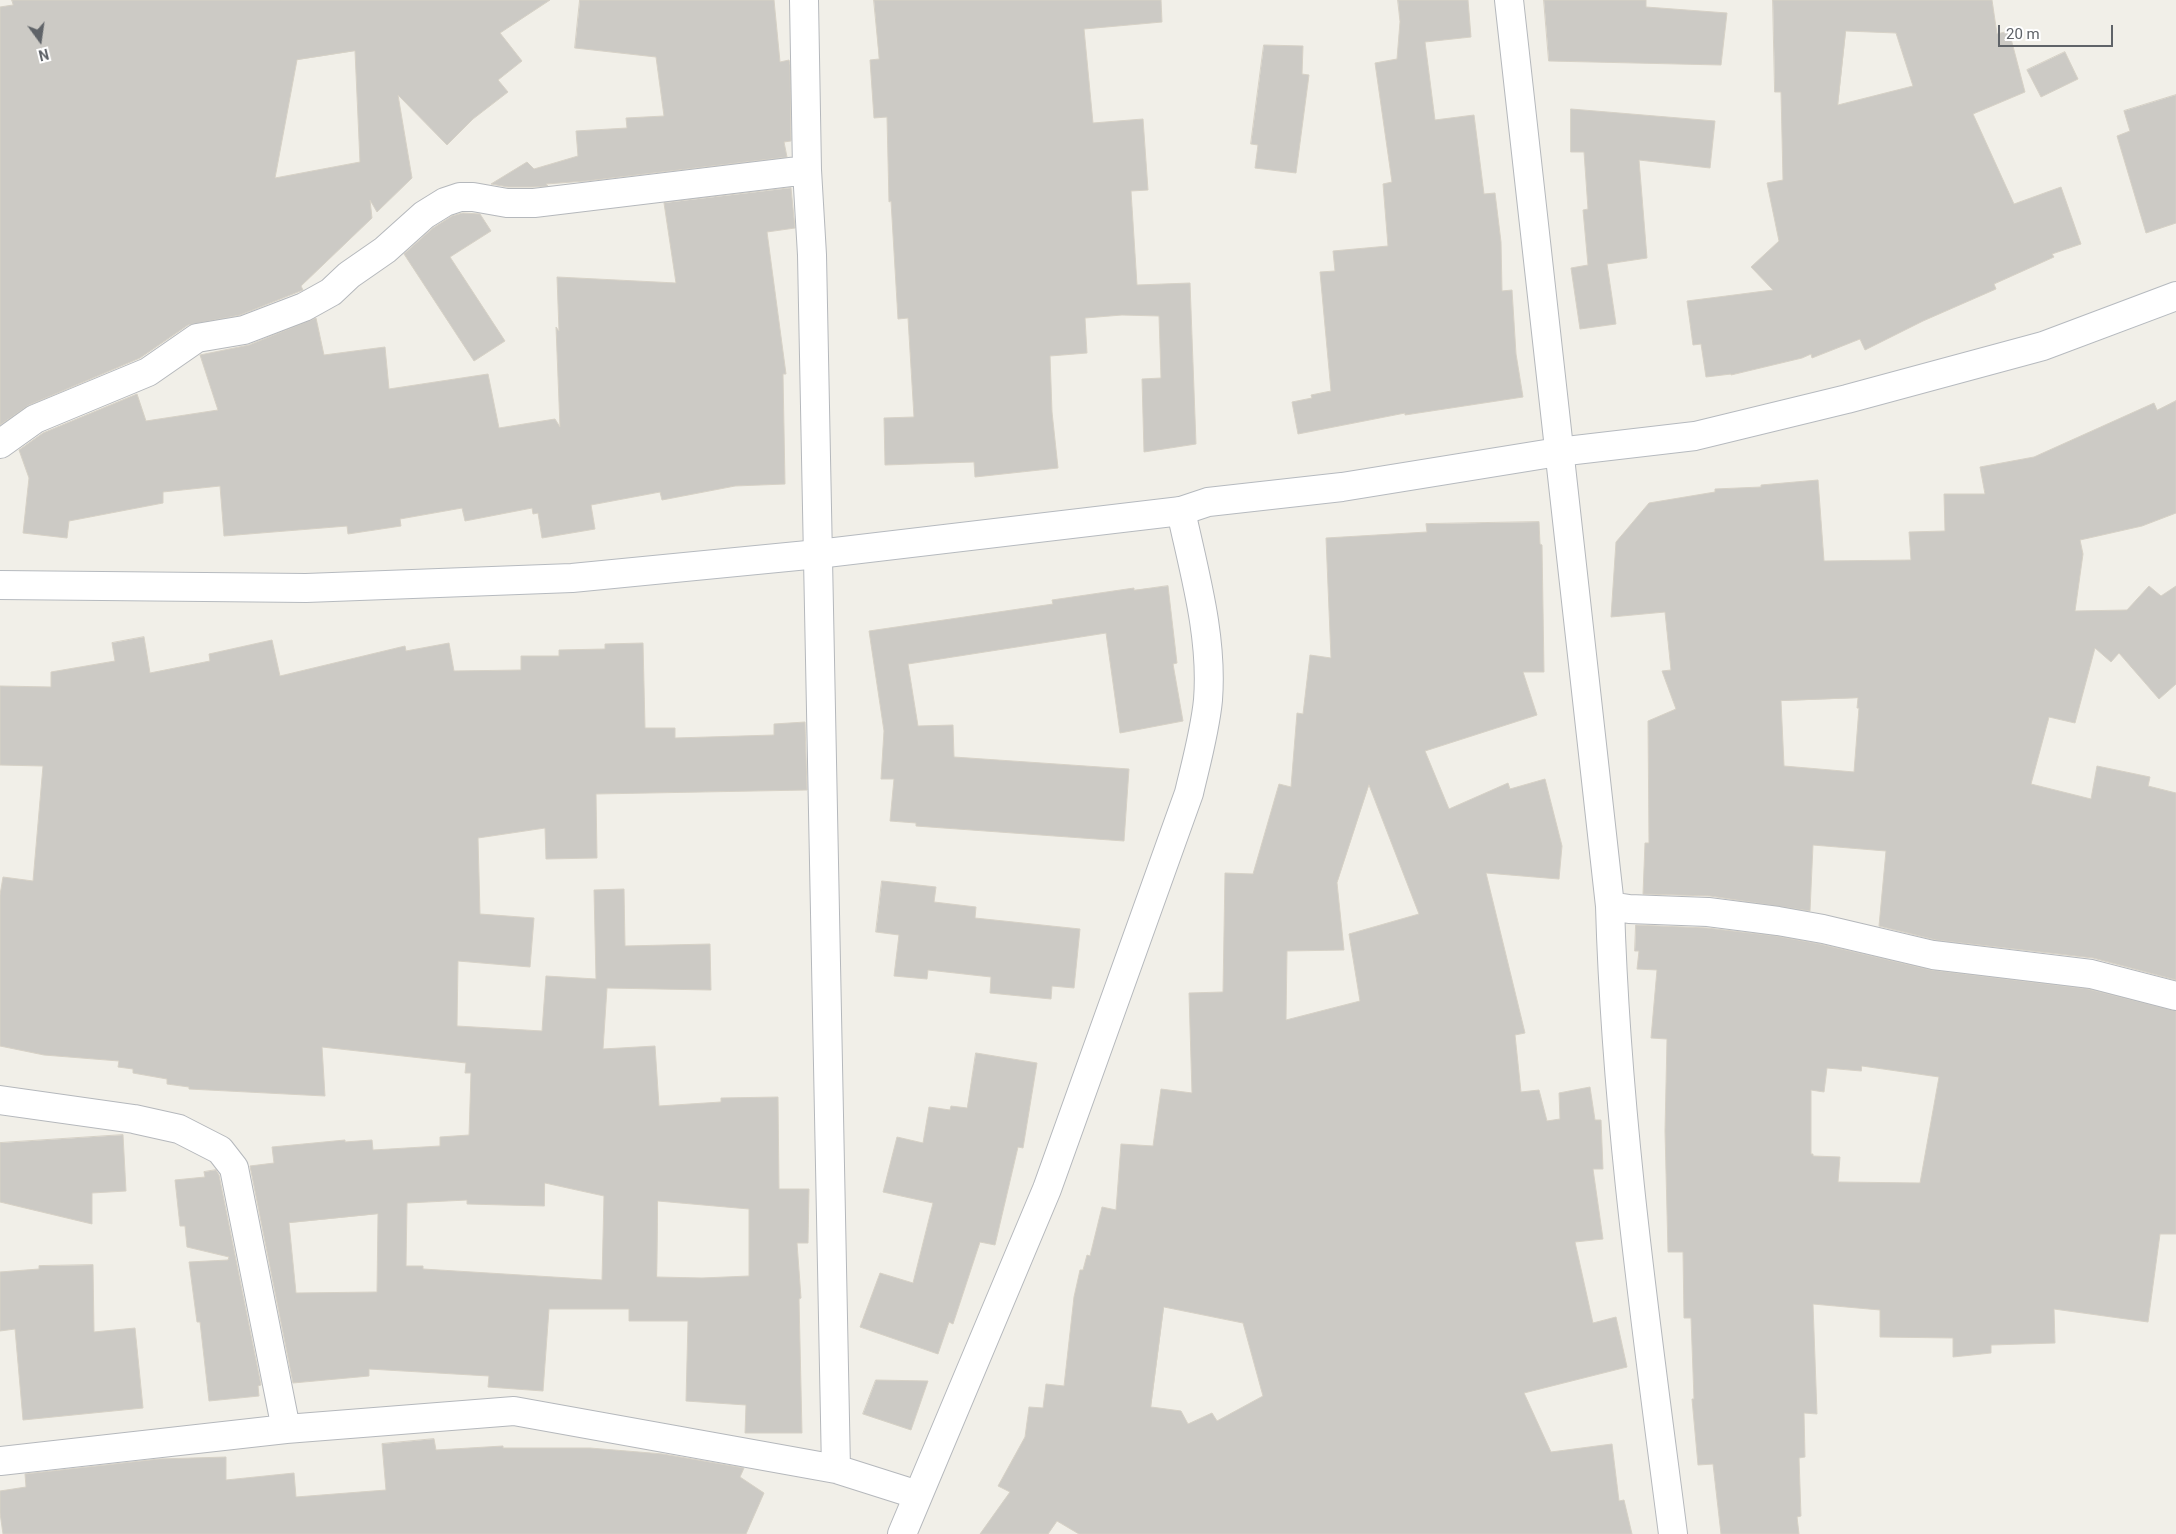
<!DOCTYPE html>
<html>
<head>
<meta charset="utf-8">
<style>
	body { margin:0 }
	#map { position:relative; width:2176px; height:1534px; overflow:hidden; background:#f1efe8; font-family:Roboto,sans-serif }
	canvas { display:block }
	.north { position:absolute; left:15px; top:15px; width:50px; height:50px; -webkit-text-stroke:4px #fff; paint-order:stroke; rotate:166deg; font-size:14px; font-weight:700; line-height:20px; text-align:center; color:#5f6368 }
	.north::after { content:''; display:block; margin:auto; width:18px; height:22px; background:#5f6368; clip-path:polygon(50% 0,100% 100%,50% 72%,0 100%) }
	.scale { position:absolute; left:1998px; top:25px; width:115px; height:22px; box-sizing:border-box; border:2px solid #5f6368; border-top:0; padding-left:6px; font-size:15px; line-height:18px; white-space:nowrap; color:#5f6368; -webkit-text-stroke:4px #fff; paint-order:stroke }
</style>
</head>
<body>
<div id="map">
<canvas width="2176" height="1534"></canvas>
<div class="north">N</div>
<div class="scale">20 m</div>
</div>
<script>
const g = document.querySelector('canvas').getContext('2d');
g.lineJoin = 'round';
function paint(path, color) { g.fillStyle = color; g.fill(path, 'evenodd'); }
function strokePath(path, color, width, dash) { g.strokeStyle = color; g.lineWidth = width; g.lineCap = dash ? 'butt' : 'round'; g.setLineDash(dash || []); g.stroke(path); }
const building = new Path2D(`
	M12 0H550L500 33 522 61 498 80 508 92 473 119 447 145 398 95 412 178 377 212 370 200 372 218 301 286 303 290 240 315 188 325 140 358 29 405 0 425V7L13 5ZM355 51 360 162 275 178 297 60Z
	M580 0H774L780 62 789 60 790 65 791 141 784 142 787 157 586 181 546 184 548 186 533 187H508L491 184 527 162 534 169 578 156 576 131 627 128 626 118 664 116 656 57 575 48Z
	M874 0H1161L1162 22 1084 29 1093 123 1143 119 1148 190 1131 191 1137 285 1190 283 1196 444 1144 452 1142 379 1161 378 1159 316 1122 315 1085 318 1087 353 1050 356 1052 412 1058 468 975 477 974 462 885 465 884 418 914 417 908 318 898 319 891 201 889 202 887 117 874 118 870 60 879 59Z
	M1398 0H1468L1471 37 1425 42 1435 120 1474 115 1484 194 1495 193 1501 242 1502 291 1512 290 1516 354 1523 397 1405 415V413L1298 434 1292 402 1312 398 1311 395 1331 391 1320 272 1335 271 1333 251 1388 246 1383 184 1392 182 1375 63 1397 59 1400 22Z
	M1544 0H1646V7L1727 13 1721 65 1549 61Z
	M1773 0H1992L1997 34 2009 31 2025 92 1973 114 2014 204 2061 187 2081 244 2052 254 2054 257 1994 284 1996 289 1923 321 1865 350 1860 339 1812 358 1811 354 1802 358 1731 375V374L1706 377 1701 344 1693 345 1687 301 1773 290 1751 267 1779 241 1767 183 1783 180 1781 92H1775ZM1846 31 1896 33 1913 86 1838 105Z
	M1264 45 1303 46 1302 74 1309 75 1296 173 1255 168 1258 145 1251 144Z
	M2065 52 2078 79 2041 97 2027 70Z
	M2176 95V223L2146 233 2117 136 2130 131 2124 111Z
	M1571 109 1715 121 1710 168 1639 160 1647 258 1607 264 1616 324 1580 329 1571 268 1588 265 1583 210 1588 209 1584 152H1571Z
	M791 188 795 228 767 232 786 374H783L785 484 735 486 662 500 660 492 591 505 595 529 542 538 538 513 533 514 532 508 465 521 462 508 400 519 401 526 348 534 347 526 224 536 220 486 163 492V503L69 521 67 538 23 533 29 478 19 450 43 433 137 394 146 421 218 410 200 355 249 345 316 318 324 355 385 347 389 389 488 374 499 428 555 419 560 427 556 327 559 331 557 277 676 283 664 203Z
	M463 213 480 214 491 231 450 257 505 341 474 361 404 254 433 228 452 216Z
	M2176 401V513L2142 526 2080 540 2083 554 2075 611 2127 610 2149 586 2161 596 2176 586V684L2159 699 2119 653 2111 662 2095 648 2075 723 2049 717 2031 784 2091 799 2097 766 2150 777 2148 786 2176 793V980L2093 958 1936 940 1879 926 1886 851 1813 845 1810 911 1710 896 1643 894 1645 843H1649L1648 721 1676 709 1662 671 1671 670 1665 612 1611 617 1616 542 1649 503 1715 492V489L1761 487V485L1818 480 1824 561 1911 560 1909 532 1945 531 1944 494H1985L1980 467 2034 457 2154 403 2157 410ZM1858 698 1857 708H1859L1854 772 1784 766 1781 701Z
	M1539 522 1540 544 1542 545 1544 672H1523L1537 715 1425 751 1449 809 1508 783 1510 789 1545 779 1562 846 1559 879 1486 873 1525 1033 1515 1035 1521 1092 1539 1090 1547 1121 1560 1119 1559 1093 1590 1087 1595 1120H1601L1603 1169H1593L1603 1239 1575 1242 1593 1323 1616 1317 1627 1367 1524 1393 1551 1452 1612 1444 1619 1501 1624 1500 1632 1534H1079L1057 1521 1048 1534H980L1010 1492 998 1486 1025 1437 1029 1407 1043 1408 1046 1384 1064 1386 1074 1297 1080 1270H1083L1087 1255 1090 1256 1102 1207 1116 1210 1121 1144 1153 1146 1161 1089 1192 1093 1189 993 1223 992 1225 873 1253 874 1279 784 1291 787 1297 713 1303 714 1310 655 1331 658 1326 538 1427 532 1426 524ZM1369 785 1419 914 1349 934 1360 1001 1286 1020 1287 951 1344 950 1337 883ZM1164 1307 1243 1323 1263 1396 1217 1421 1212 1413 1188 1424 1181 1411 1151 1407Z
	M1168 586 1177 663 1173 664 1183 721 1120 733 1106 633 908 664 918 726 953 725 954 757 1129 769 1124 841 916 826V823L890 821 894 779H881L884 731 869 631 1053 604 1052 600 1134 588V590Z
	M144 637 150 673 210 661 209 654 272 640 280 676 405 646 406 651 449 643 454 671 521 670V656H559V650L605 649V644L643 643 645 728H675V738L774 735V724L805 722 807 790 596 794 597 858 546 859 545 828 478 838 480 914 534 918 530 967 458 961 457 1026 542 1031 546 976 596 979 594 890 624 889 625 946 710 944 711 990 607 988 603 1049 655 1046 659 1106 721 1102V1098L778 1097 779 1189H809L808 1243H797L801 1298 799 1299 802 1433H745L746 1405 686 1401 688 1321H629V1309H549L543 1391 488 1387 489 1376 369 1369V1376L293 1383 250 1166 274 1163 272 1147 345 1140V1142L372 1140 373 1150 440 1146V1137L469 1135 471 1073H465L466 1063 322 1047 325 1096 189 1089V1087L167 1084V1079L133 1073V1069L118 1067 119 1061 44 1055 0 1046V895L3 877 33 881 43 766 0 765V686L51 687V672L115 661 112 643ZM545 1183 604 1196 602 1280 423 1269V1266H406L407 1203 467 1200V1204L544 1206ZM658 1201 749 1209V1276L702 1278 657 1277ZM378 1214 377 1292 296 1293 289 1223Z
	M882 881 936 887 934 902 976 907 975 918 1080 929 1074 988 1052 986 1051 999 990 993 991 977 928 970 927 979 894 976 899 935 876 932Z
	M1636 925 1707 928 1776 936 1820 944 1931 970 2088 989 2176 1011V1234H2160L2148 1322 2054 1309 2055 1343 1991 1345V1353L1953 1357V1338L1880 1337V1310L1813 1304 1817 1414 1804 1413 1805 1457 1799 1458 1801 1516 1797 1517 1799 1534H1721L1713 1464 1698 1465 1692 1399H1694L1691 1318H1684L1683 1252H1668L1665 1131 1667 1039 1651 1038 1657 970 1637 969 1639 951H1635ZM1862 1066 1939 1077 1920 1183 1838 1182 1840 1157 1813 1156V1154H1811V1090L1824 1092 1827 1068 1861 1071Z
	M976 1053 1037 1063 1023 1148 1018 1147 995 1245 980 1242 953 1324 949 1322 938 1354 860 1327 880 1273 913 1283 933 1203 883 1192 897 1137 923 1143 929 1107 950 1110 951 1106 967 1108Z
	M123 1135 126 1191 92 1193V1224L0 1202V1143Z
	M216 1170 219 1175 261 1385 258 1386 259 1396 209 1401 200 1322H197L189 1262 228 1260 229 1257 187 1247 185 1226H180L175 1180 205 1177 204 1172Z
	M93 1265 94 1332 135 1328 143 1408 23 1420 15 1329 0 1331V1272L39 1269V1266Z
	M876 1380 928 1381 911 1430 863 1414Z
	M434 1439 436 1450 503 1446V1448H590L663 1454 744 1468 740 1477 764 1493 746 1534H3L0 1513V1491L26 1487 25 1474 159 1459 226 1457V1480L294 1473 296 1497 386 1490 382 1444Z`);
paint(building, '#cccac5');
strokePath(building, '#d6d1c6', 1);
const street = new Path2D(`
	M804 0 807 170 812 255 836 1469
	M1509 0 1610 906C1616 1116 1646 1325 1673 1534
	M0 444 35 419 148 372 197 338 244 330 304 307 331 292 349 275 385 250 424 215 445 202 460 197H473L507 203H534L807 170
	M1610 906 1629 909 1708 912 1778 921 1823 929 1933 955 2091 974 2176 996
	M0 1100 134 1119 179 1129 220 1150 234 1168 286 1429
	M0 1461 286 1429 514 1411 836 1469 918 1495
	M902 1534 1047 1189 1189 793C1196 763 1205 731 1208 700 1213 636 1194 572 1181 511`);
const secondary = new Path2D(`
	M0 585 306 588 572 578 818 554 1181 511 1208 502 1342 487 1558 452 1695 436 1847 399 2043 346 2176 296`);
strokePath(street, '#b5b8bc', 30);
strokePath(secondary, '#b6babf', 30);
strokePath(street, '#fff', 28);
strokePath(secondary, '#fff', 28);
</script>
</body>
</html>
